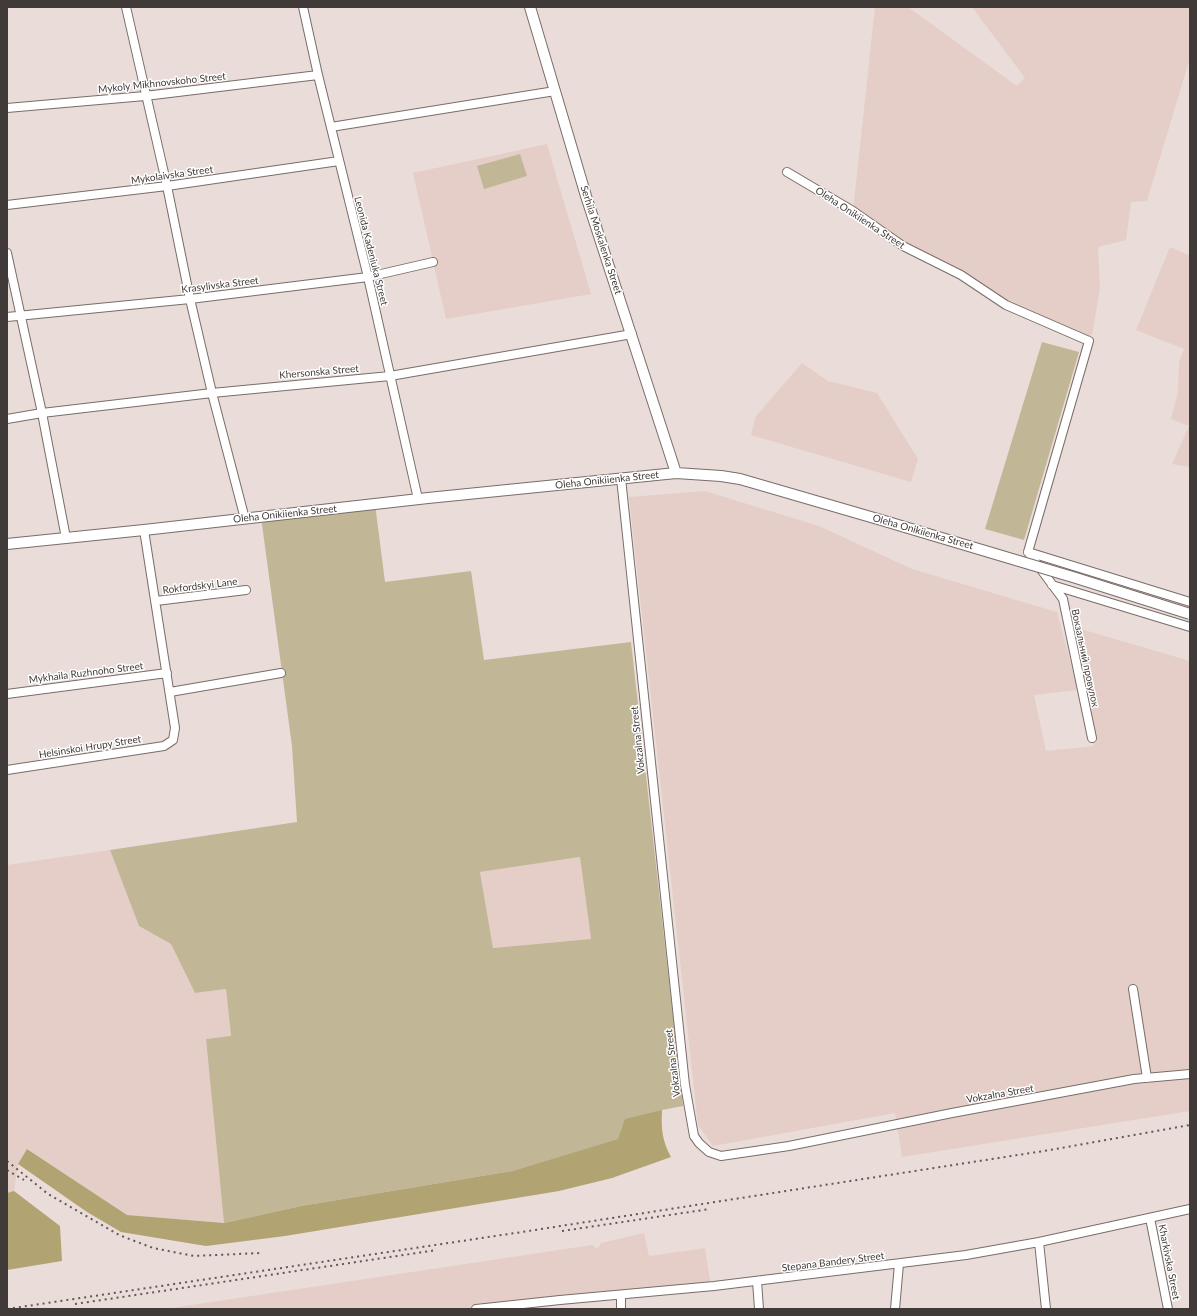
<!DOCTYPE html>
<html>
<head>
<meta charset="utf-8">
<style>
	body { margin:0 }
	#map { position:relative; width:1197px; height:1316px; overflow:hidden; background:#eadcd8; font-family:Lato,sans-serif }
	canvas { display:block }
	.frame { position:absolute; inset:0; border:8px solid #403a38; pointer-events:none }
</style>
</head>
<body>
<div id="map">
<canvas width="1197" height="1316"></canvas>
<div class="frame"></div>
</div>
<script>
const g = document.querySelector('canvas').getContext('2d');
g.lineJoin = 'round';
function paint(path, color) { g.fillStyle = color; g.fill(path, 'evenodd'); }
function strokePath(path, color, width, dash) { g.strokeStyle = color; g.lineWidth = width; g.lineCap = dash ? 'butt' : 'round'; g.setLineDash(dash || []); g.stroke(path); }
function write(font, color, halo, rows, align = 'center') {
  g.font = font + ' Lato,sans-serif'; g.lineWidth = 3; g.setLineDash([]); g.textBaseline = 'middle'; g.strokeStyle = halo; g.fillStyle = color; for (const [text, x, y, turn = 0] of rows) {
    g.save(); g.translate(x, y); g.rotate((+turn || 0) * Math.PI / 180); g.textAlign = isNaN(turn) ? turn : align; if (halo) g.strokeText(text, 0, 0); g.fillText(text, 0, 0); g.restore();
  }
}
paint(new Path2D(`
	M875 7H908L1017 86 1025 78 972 7H1190V58L1147 201 1131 202 1126 240 1098 247 1100 287 1093 331 1089 341 1038 320 903 246 853 211Z
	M547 144 591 294 446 319 413 173Z
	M1170 247 1190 256V467L1172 464 1189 426 1171 419 1178 392 1179 362 1184 349 1136 330Z
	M802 363 828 381 877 393 918 459 911 482 751 435 756 416Z
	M705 491 819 526 912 569 1057 612 1078 690 1034 695 1046 751 1094 746 1074 627 1190 661V1111L902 1157 895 1113 713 1146 698 1125 629 497Z
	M110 850 139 926 171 944 195 993 226 989 231 1037 206 1039 224 1223 127 1215 28 1149 18 1164 14 1191 7 1193V865Z
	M580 857 591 939 493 948 480 872Z
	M644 1233 649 1256 705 1248 710 1280 714 1286 476 1309H165L592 1245 596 1248H598L601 1243Z`), '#e5cec8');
paint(new Path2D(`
	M520 154 527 176 484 189 477 166Z
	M1042 342 1079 352 1024 540 985 529Z
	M375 504 385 582 471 571 484 660 631 642 683 1106 662 1110 619 1139 512 1171 301 1206 224 1223 206 1039 231 1036 226 989 195 993 171 944 139 926 110 850 297 822 292 746 261 517ZM580 857 591 939 493 948 480 872Z`), '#c1b796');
paint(new Path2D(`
	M662 1110C661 1129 662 1140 671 1157L612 1178 559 1191 285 1236 206 1246 121 1232 87 1212 18 1164 27 1149 127 1215 224 1223 301 1206 512 1171 618 1139 625 1119Z
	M14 1191 60 1226 62 1261 7 1270V1193Z`), '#b1a372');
const minor = new Path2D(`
	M126 7 167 186 190 299 212 393 245 519
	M303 7 318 75 368 277 418 499
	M7 108 145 96 318 75
	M331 127 555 91
	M787 172 853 211 903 246 961 275 1006 305 1089 341 1028 552
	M7 205 167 186 339 161
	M7 253 42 413 66 538
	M7 317 190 299 368 277 433 262
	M7 419 42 413 212 393 390 376 632 334
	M621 478 685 1085 694 1136 699 1143 709 1152 721 1156 789 1146 952 1113 1134 1079 1190 1074
	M1028 552 1063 599 1092 738
	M1028 552 1190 602
	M1052 585 1190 627
	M156 601 246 590
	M170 692 281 673
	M7 694 167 673
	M7 770 164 746 173 740 175 728 144 530
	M1133 989 1147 1078
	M1150 1218 1168 1309
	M1039 1242 1046 1309
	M757 1281 759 1309
	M621 1295V1309
	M476 1309 560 1300 714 1286 966 1255 1039 1242 1190 1209
	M895 1309 899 1264`);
const major = new Path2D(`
	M530 7 586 196 676 473
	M7 544 144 530 428 498 676 473 721 476 740 479 888 522`);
strokePath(minor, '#796d69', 10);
strokePath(major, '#796d69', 12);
strokePath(minor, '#fff', 8);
strokePath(major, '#fff', 10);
strokePath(new Path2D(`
	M7 1161 48 1194 119 1235 153 1248 194 1256 260 1253
	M7 1170 24 1180
	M562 1231 710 1209
	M75 1304 437 1250
	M7 1309 522 1232 1050 1150 1190 1125`), '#5f5856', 2, [2, 4]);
const majorBridge = new Path2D(`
	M888 522 1076 578 1190 614`);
strokePath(majorBridge, '#796d69', 12, []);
strokePath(majorBridge, '#fff', 10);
write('10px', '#403a38', '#fff', [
	["Mykoly Mikhnovskoho Street",162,83,-6],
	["Mykolaivska Street",172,175,-8],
	["Oleha Onikiienka Street",860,218,33],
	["Serhiia Moskalenka Street",601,240,72],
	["Leonida Kadeniuka Street",371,251,76],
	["Krasylivska Street",220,285,-7],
	["Khersonska Street",319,372,-5],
	["Oleha Onikiienka Street",607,480,-6],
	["Oleha Onikiienka Street",285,514,-6],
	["Oleha Onikiienka Street",923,532,16],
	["Rokfordskyi Lane",200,586,-7],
	["Вокзальний провулок",1085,658,78],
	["Mykhaila Ruzhnoho Street",86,673,-7],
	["Vokzalna Street",638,740,-96],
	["Helsinskoi Hrupy Street",90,747,-9],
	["Vokzalna Street",673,1063,-97],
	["Vokzalna Street",1000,1094,-10],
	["Stepana Bandery Street",833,1262,-7],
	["Kharkivska Street",1169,1262,79]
]);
</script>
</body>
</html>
